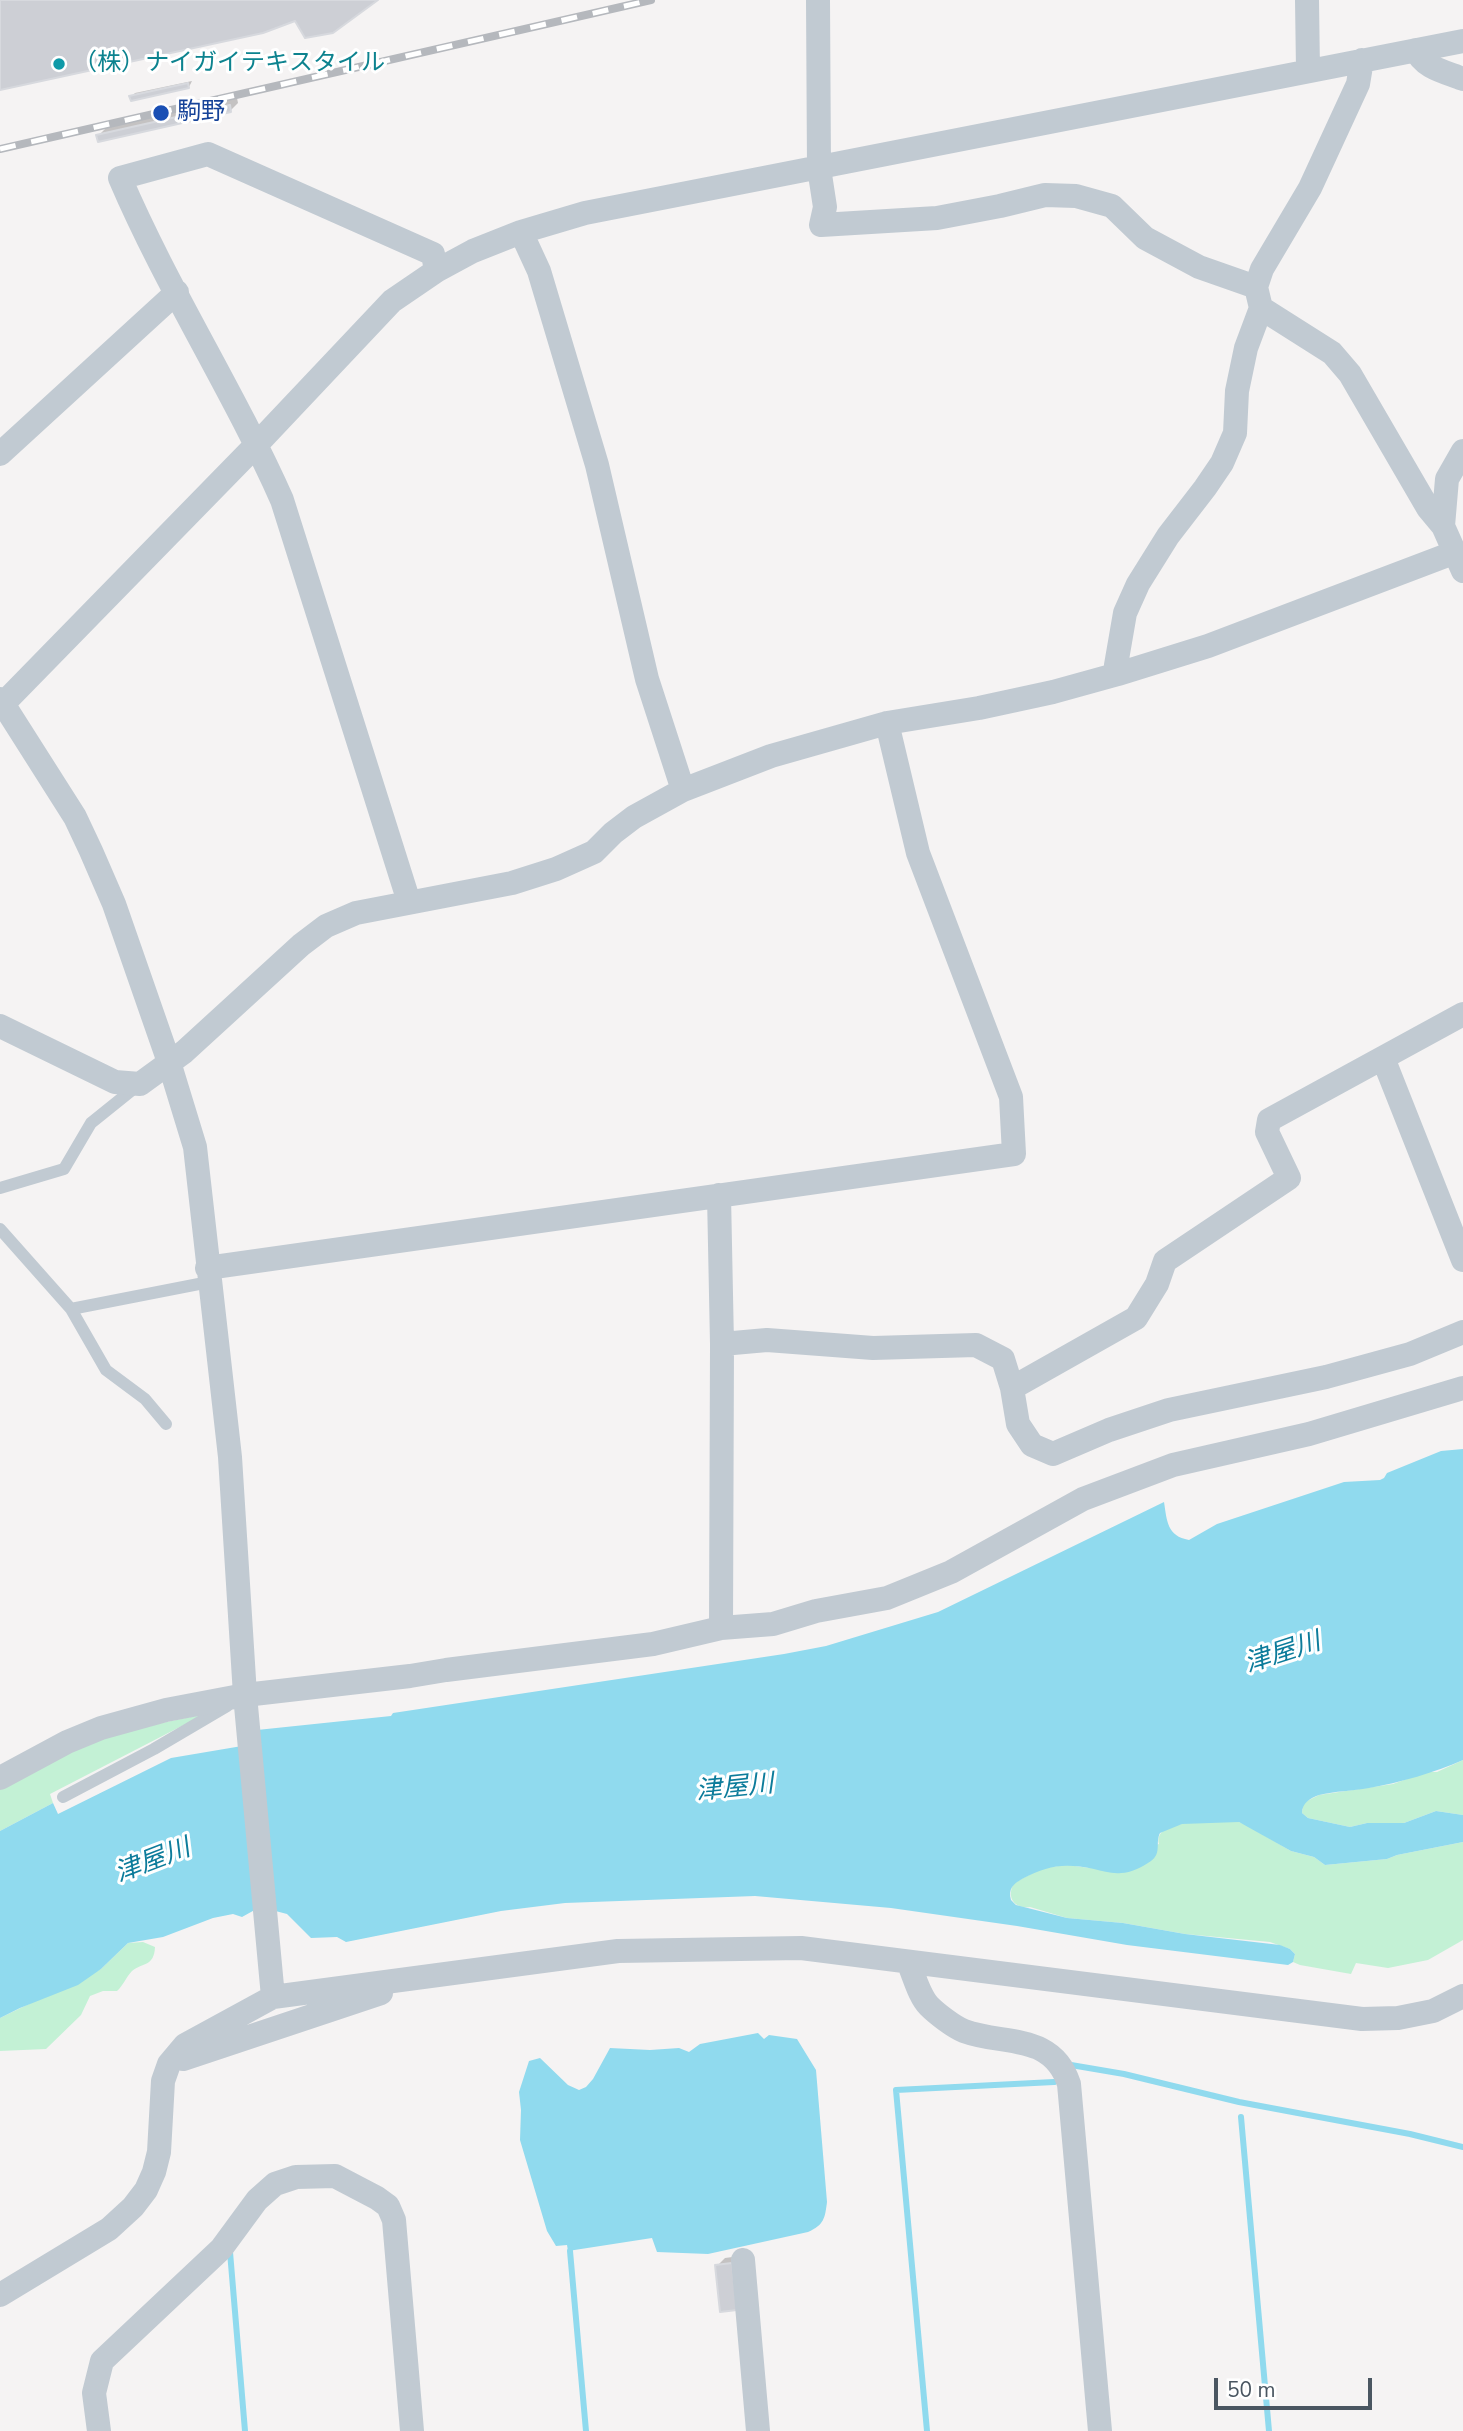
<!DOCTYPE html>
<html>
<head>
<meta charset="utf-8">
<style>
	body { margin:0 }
	#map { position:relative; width:1463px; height:2431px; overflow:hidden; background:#f5f3f3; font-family:"Nunito Sans",sans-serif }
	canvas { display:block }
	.scale { position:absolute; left:1214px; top:2378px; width:158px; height:32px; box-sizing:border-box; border:4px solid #4a5661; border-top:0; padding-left:9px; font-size:21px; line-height:24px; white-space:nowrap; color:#4a5661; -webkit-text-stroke:5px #fff; paint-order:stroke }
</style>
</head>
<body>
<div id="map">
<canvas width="1463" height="2431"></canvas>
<div class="scale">50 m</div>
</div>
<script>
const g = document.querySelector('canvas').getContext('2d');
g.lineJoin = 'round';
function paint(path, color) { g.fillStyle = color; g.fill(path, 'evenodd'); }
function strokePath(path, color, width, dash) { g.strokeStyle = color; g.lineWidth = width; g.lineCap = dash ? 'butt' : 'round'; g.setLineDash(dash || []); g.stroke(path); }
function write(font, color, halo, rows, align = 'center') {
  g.font = font + ' "Nunito Sans","Noto Sans JP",sans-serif'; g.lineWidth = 6; g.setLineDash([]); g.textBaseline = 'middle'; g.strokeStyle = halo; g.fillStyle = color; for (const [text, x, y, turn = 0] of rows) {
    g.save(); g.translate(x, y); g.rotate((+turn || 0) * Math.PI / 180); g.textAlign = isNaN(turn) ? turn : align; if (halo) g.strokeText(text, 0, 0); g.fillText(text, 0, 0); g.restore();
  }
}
paint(new Path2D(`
	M205 1714 50 1794 53 1803 0 1831V1787L99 1736Z
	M1463 1760V1815L1436 1811 1404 1823H1367L1350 1827 1308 1818 1302 1813 1303 1803 1319 1795 1393 1784 1426 1772H1437Z
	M1220 1821 1239 1822 1248 1826 1291 1851 1314 1857 1325 1865 1387 1859 1397 1855 1463 1842V1940L1428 1960 1388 1968 1356 1963 1351 1974 1300 1965 1293 1962 1295 1954 1290 1949 1270 1942 1185 1934 1123 1923 1067 1918 1030 1907C1014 1909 1006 1897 1014 1883L1042 1868 1067 1865 1090 1868 1159 1844C1153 1820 1205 1822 1220 1821Z
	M143 1942 155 1947C154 1967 143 1962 132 1971 126 1977 123 1986 117 1991H103L90 1996 81 2015 46 2049 0 2051V2018L101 1969 128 1943Z`), '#c3f1d5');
paint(new Path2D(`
	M1463 1449V1760C1436 1772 1399 1783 1369 1788 1353 1791 1335 1791 1319 1795 1310 1798 1302 1803 1302 1813L1308 1818 1350 1827 1367 1823H1404L1436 1811 1463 1815V1842L1397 1855 1387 1859 1325 1865 1314 1857 1291 1851 1239 1822 1182 1824 1160 1833C1155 1843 1162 1853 1151 1861 1142 1867 1131 1873 1121 1873 1112 1874 1103 1871 1094 1869 1064 1863 1049 1865 1022 1879 1013 1884 1008 1889 1011 1900L1016 1905 1067 1918 1123 1923 1185 1934 1280 1945 1290 1949 1295 1954 1293 1962 1288 1965 1127 1945 1017 1926 891 1908 755 1896 565 1903 501 1911 346 1942 337 1937 311 1938 287 1914 260 1907 242 1917 233 1914 213 1918 163 1937 128 1943 101 1969 78 1985 20 2008 0 2018V1831L53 1803 58 1814 171 1758 242 1746 257 1730 391 1716 393 1713 784 1654 826 1646 938 1612 1164 1502C1167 1521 1167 1536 1189 1540L1217 1524 1344 1482 1380 1480 1384 1478 1387 1473 1441 1451Z
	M758 2033 764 2039 769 2035 797 2039 816 2070 827 2202C825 2218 824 2225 808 2232L708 2254 657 2252 652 2238 568 2251 567 2245 556 2246 547 2231 520 2140 521 2110 519 2092 529 2061 540 2058 568 2085 579 2090 586 2087 593 2079 610 2048 650 2050 679 2048 689 2052 700 2044Z`), '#90daee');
paint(new Path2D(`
	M192 81 189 87 131 97 135 93Z
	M237 98 238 103 230 111 98 136 106 128Z
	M740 2256 744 2301 717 2266 725 2258Z`), '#0003');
strokePath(new Path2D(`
	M1071 2065 1124 2074 1239 2102 1410 2134 1463 2147
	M1241 2117 1269 2431
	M570 2251 586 2431
	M230 2252 245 2431
	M927 2431 896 2090 1054 2082`), '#90daee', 6);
const building = new Path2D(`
	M0 0H378L333 33 305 38 295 21 263 33 0 90Z
	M188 83 189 88 131 101 129 96Z
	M230 105 231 112 98 142 96 135Z
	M732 2263 737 2310 720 2312 715 2265Z`);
paint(building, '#cdcfd5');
strokePath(building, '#d7d9de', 2);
strokePath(new Path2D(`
	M0 1188 64 1169 91 1123 137 1086
	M0 1229 71 1309 106 1370 145 1399 166 1424
	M71 1309 209 1282
	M63 1797 154 1749 227 1706`), '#c1cad2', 12);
strokePath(new Path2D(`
	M818 0 819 168 825 207 821 225 937 218 1000 206 1045 195 1076 196 1112 206 1145 238 1199 267 1256 287
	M1307 0 1308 70
	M1416 50C1423 68 1446 72 1463 79
	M521 232 539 271 597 465 647 679 683 790
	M1261 308 1332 353 1350 374 1428 508 1443 526 1463 571
	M0 454 177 292
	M1443 526 1447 479 1463 451
	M1118 674 1116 665 1125 613 1138 584 1168 536 1205 488 1222 463 1235 433 1237 391 1246 348 1261 308 1256 287 1262 269 1310 188 1358 84 1362 60
	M0 699 75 817 91 851 114 904 169 1062 195 1147 230 1457 245 1695 273 1997
	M0 707 257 444 392 301 436 271 473 251 521 232 585 213 1463 41
	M409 902 282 500C233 390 167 288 120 178L208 154 433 254 436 271
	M0 1026 115 1082 140 1084 184 1052 301 945 326 926 356 913 512 883 556 869 594 852 613 833 634 817 683 790 771 756 887 723 979 708 1053 692 1118 674 1208 646 1453 553
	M1383 1058 1463 1260
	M719 1195 722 1344 721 1628
	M207 1268 1014 1154 1011 1097 918 853 887 723
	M722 1344 767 1340 873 1348 976 1345 1003 1359 1012 1388 1018 1424 1032 1445 1053 1454 1109 1430 1169 1410 1326 1377 1410 1354 1463 1332
	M1012 1388 1136 1318 1157 1284 1165 1261 1289 1178 1267 1132 1269 1120 1463 1014
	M0 1778 67 1742 101 1728 166 1710 245 1695 410 1676 446 1670 653 1644 721 1628 773 1624 816 1611 887 1598 951 1572 1083 1499 1173 1465 1309 1434 1463 1388
	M908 1962C914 1975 919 1996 929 2006 937 2014 954 2027 964 2031 1004 2046 1052 2032 1069 2084L1100 2431
	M183 2059 381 1993
	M743 2260 758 2431
	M0 2295 109 2229 133 2207 146 2190 154 2172 159 2152 163 2081 169 2064 185 2045 273 1997 618 1951 801 1948 1362 2019 1398 2018 1433 2011 1463 1996
	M99 2431 94 2393 102 2361 221 2249 257 2200 275 2184 296 2177 335 2176 377 2198 388 2206 394 2220 412 2431`), '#c1cad2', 24);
const rail = new Path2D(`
	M0 149 651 0`);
strokePath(rail, '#b5b8bd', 8);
strokePath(rail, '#fff', 5, [16]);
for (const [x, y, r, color] of [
	[59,64,7,"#0f9aa8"],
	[161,113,9,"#1a4fb4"]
]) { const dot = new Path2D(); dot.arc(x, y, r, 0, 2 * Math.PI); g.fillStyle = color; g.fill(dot); strokePath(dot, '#fff', 2.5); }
write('24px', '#0d838f', '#fff', [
	["（株）ナイガイテキスタイル",73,64]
], 'left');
write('24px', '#164399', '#fff', [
	["駒野",177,113]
], 'left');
write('italic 26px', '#0c7c9b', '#fff', [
	["津屋川",1283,1654,-18],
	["津屋川",735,1789,-6],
	["津屋川",153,1862,-21]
]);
</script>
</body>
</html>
